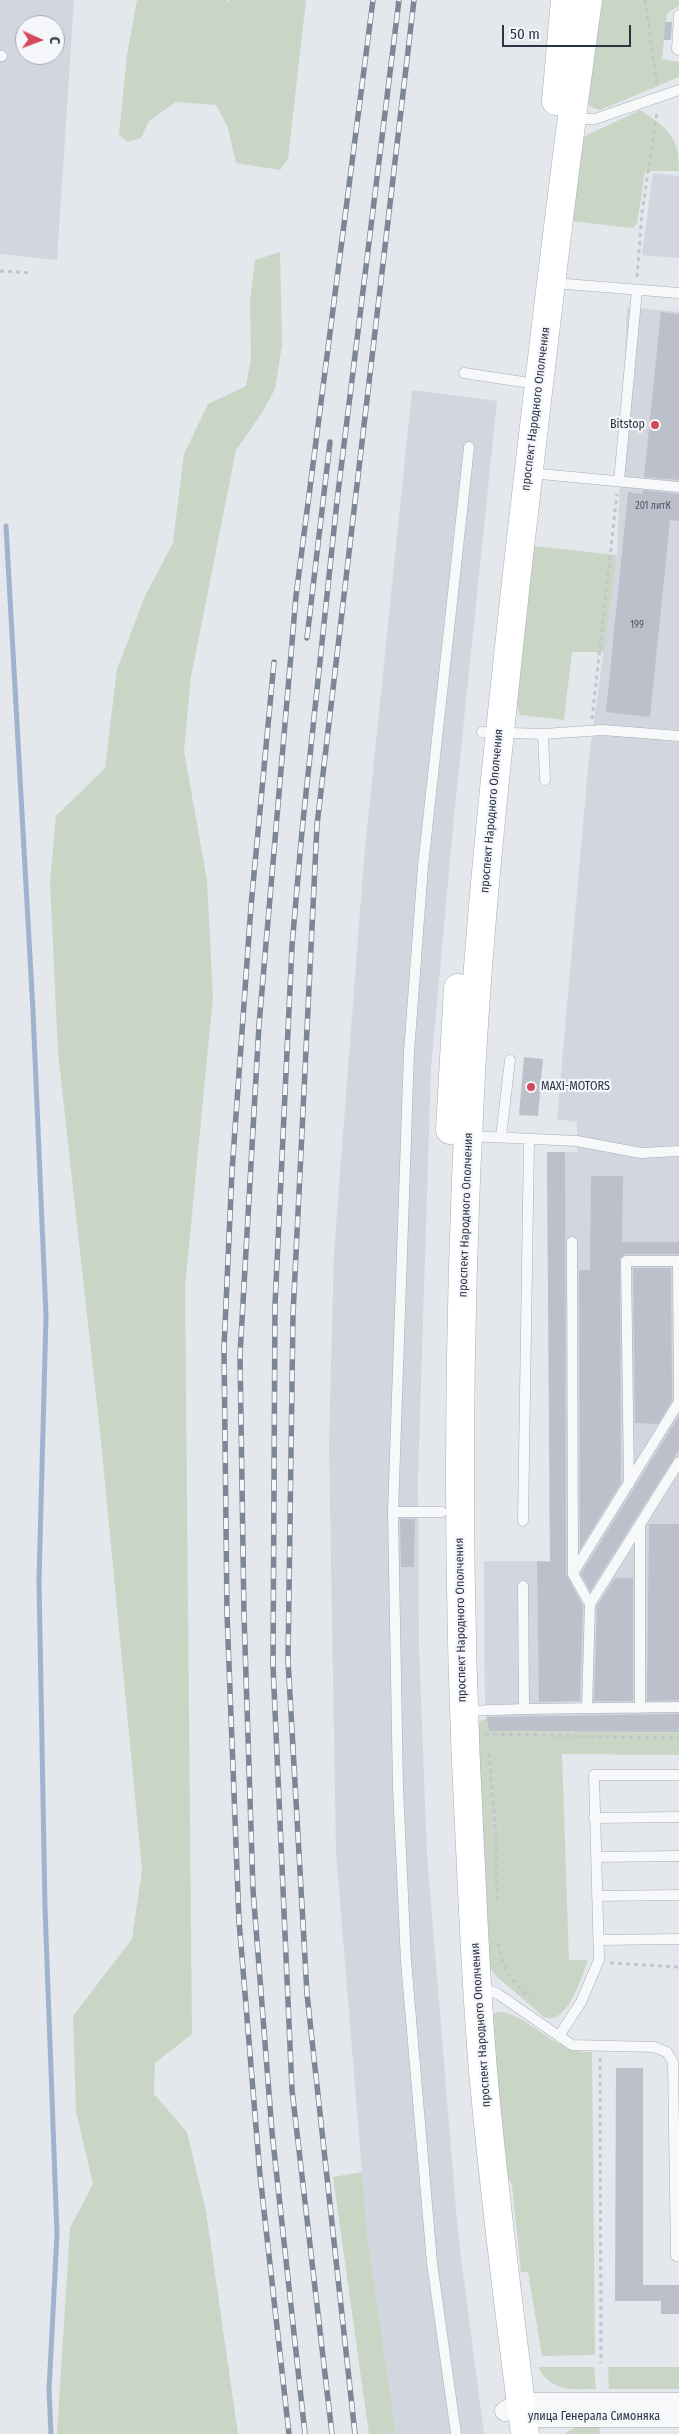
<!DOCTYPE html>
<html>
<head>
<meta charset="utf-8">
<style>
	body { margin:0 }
	#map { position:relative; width:679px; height:2434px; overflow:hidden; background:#e4e7ec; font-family:"Fira Sans Condensed",sans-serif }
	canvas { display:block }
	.north { position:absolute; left:15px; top:15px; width:50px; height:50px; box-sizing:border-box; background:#f4f6f9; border:1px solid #a4a8b1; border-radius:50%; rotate:92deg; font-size:14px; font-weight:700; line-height:20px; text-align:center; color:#2b3445 }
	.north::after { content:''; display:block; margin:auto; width:18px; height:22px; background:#d1495b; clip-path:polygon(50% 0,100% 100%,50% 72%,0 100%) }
	.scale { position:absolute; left:502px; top:25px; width:129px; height:22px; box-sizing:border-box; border:2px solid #2b3445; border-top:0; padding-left:6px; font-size:15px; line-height:18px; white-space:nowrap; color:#2b3445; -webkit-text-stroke:4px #f4f6f9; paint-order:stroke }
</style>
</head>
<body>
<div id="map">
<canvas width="679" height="2434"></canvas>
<div class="north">С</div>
<div class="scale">50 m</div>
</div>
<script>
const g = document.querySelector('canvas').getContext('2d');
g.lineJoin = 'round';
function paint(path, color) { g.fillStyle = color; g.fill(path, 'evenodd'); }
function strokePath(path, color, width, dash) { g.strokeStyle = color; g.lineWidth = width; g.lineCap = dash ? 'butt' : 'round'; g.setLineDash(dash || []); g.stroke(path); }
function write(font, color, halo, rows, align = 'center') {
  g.font = font + ' "Fira Sans Condensed",sans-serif'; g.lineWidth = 4.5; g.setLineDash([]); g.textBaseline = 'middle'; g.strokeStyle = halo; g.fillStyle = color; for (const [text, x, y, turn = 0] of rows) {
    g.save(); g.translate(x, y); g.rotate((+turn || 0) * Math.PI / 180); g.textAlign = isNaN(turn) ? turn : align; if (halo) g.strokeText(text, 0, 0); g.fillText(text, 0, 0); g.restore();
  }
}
paint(new Path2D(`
	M0 0H74L57 260 0 254ZM25 25H55V55H25Z
	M653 173 679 176V258L642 255Z
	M627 307 679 312V1733L488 1731 485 1710 484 1561H550L547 1152H577V1122L557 1119 589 757 617 555Z
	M412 390 497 401 454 817 431 1068 418 1478 419 1648 427 1855 458 2234 484 2434H396L367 2234 336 1852 329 1443 334 1252 364 859Z`), '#d2d6de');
paint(new Path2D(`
	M137 0H227V3L229 0H306L288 159 280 170 236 163 228 128 216 105 176 102 149 121 141 138 128 142 119 135 127 55Z
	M599 0H679V6L667 13 662 59 679 62V77L600 110 590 107 584 96Z
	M640 110C668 129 679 135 679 171H645L637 224 632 228 572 221 583 137Z
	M280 252 282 345 275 389 262 413 236 450 191 677 184 751 207 880 213 996 185 1287 192 2034 155 2063 154 2094 187 2132 206 2211 238 2434H57L70 2228 93 2184 76 2111 73 2016 132 1939 142 1870 101 1441 58 1052 50 881 56 816 105 768 117 669 145 596 173 543 184 454 208 404 246 386 251 359 250 301 255 260Z
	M533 546 617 555 604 652H572L564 720 520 715 515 702Z
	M487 1718 489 1731 679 1733V1755L562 1754 569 1960H588C582 1976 567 2027 544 2017L496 1976 488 1964 475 1724Z
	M496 2012C527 2010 552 2054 592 2052L595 2355 542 2356 528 2272H521L512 2185 502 2166 493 2015Z
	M362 2172 367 2234 396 2434H369L333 2177Z
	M538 2367H594L596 2389C570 2389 553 2393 538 2367Z
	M608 2367H679V2389H609Z
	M599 2425 600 2434H564L576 2427Z`), '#c9d6c5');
strokePath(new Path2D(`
	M6 526 33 1011 46 1316 39 1581 45 1907 57 2234 49 2390 51 2434`), '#9fb4cc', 5);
paint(new Path2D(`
	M665 22H672L671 40H664Z
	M661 312 679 314V480L644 477Z
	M643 490 679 494V521L670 520 650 717 606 712 628 492 642 494Z
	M524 1057 543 1059 538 1116 519 1115Z
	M547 1152H565L566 1574 583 1606 580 1701 539 1702 537 1561 550 1562Z
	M591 1176H623L622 1242H679V1254H626L620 1258 621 1483 580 1549 579 1270H590Z
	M633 1268H671L672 1401 658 1424 635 1423Z
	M679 1416V1450L590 1591 581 1574Z
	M400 1519H415L414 1567H401Z
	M649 1524H679V1700L647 1701Z
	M615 1578H633V1701H594L597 1606Z
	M679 1714V1732L489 1731 487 1717Z
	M616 2068H643V2285H679V2314H661V2301H615Z`), '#bbc0ca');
const service = new Path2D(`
	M679 15 677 49 679 50
	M0 56H2
	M572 119H595L679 90
	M553 283 679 293
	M464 373 523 382
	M530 473 679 487
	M619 481 637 290
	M482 732 543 734 603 730 679 736
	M543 734 545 780
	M469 1136 577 1141 641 1153 679 1151
	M501 1137 510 1060
	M572 1242 573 1574 590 1604
	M678 1261 679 1403
	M629 1484 626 1261H679
	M393 1512H442
	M523 1521 529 1140
	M573 1573 679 1402
	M587 1708 590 1604 679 1462
	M640 1708V1524
	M524 1709 679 1707
	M466 1711 524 1709 523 1586
	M594 1818 679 1817
	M596 1857 679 1856
	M597 1896 679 1895
	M599 1940 679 1939
	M478 1989 488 1990 498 1994 572 2045 654 2047 667 2052 673 2062 676 2256H679
	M559 2036 581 2002 599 1960 594 1775H679
	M456 2434 432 2263 406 1961 398 1787 393 1512 409 1052 423 866 469 447`);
const minor = new Path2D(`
	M505 2411 522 2403H679
	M536 2417H679`);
const secondary = new Path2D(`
	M556 101 565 0
	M450 1130 458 988
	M525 2434C510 2320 496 2207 485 2092 477 2011 474 1929 470 1847 456 1590 457 1331 471 1074 480 907 499 740 517 573 539 382 561 191 588 0`);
strokePath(service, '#a9aeb7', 11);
strokePath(minor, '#a9aeb7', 21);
strokePath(secondary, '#a9aeb7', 29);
strokePath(new Path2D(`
	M645 0 657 83
	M0 271 31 273
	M637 277 642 213 657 112
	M592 719 617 494
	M485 1734 679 1738
	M489 1753 496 1835 497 1904
	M498 1943C503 1970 510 1979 530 1998
	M610 1963 679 1967
	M600 2058 601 2363`), '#c2c5cb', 3, [4, 4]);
strokePath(service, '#f7f8fa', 10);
strokePath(minor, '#f7f8fa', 20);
strokePath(secondary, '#fff', 28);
const rail = new Path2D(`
	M307 638 330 442
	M274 662 251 906 232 1171 224 1348 227 1614 239 1921 260 2175 289 2434
	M305 2434 272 2132 253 1890 244 1615 240 1355 259 1025 296 596 373 0
	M332 2434 292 2090 273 1666 275 1305 292 946 302 831 337 501 399 0
	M355 2434 307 1994 288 1660 293 1315 317 825 414 0`);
strokePath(rail, '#7d8696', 5.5);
strokePath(rail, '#f4f6f9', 4, [11]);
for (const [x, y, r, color] of [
	[655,425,5,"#d1495b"],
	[531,1087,5,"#d1495b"]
]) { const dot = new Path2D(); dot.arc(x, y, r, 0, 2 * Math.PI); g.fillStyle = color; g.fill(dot); strokePath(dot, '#f4f6f9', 2); }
write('10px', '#4f5766', null, [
	["201 литК",653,506],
	["199",637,625]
]);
write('12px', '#2b3445', '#f4f6f9', [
	["проспект Народного Ополчения",536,409,-83],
	["проспект Народного Ополчения",492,811,-85],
	["проспект Народного Ополчения",466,1215,-88],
	["проспект Народного Ополчения",461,1620,-91],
	["проспект Народного Ополчения",481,2025,-94],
	["улица Генерала Симоняка",594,2417]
]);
write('12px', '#2b3445', '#f4f6f9', [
	["Bitstop",645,425],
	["MAXI-MOTORS",541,1087,"left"]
], 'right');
</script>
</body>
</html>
